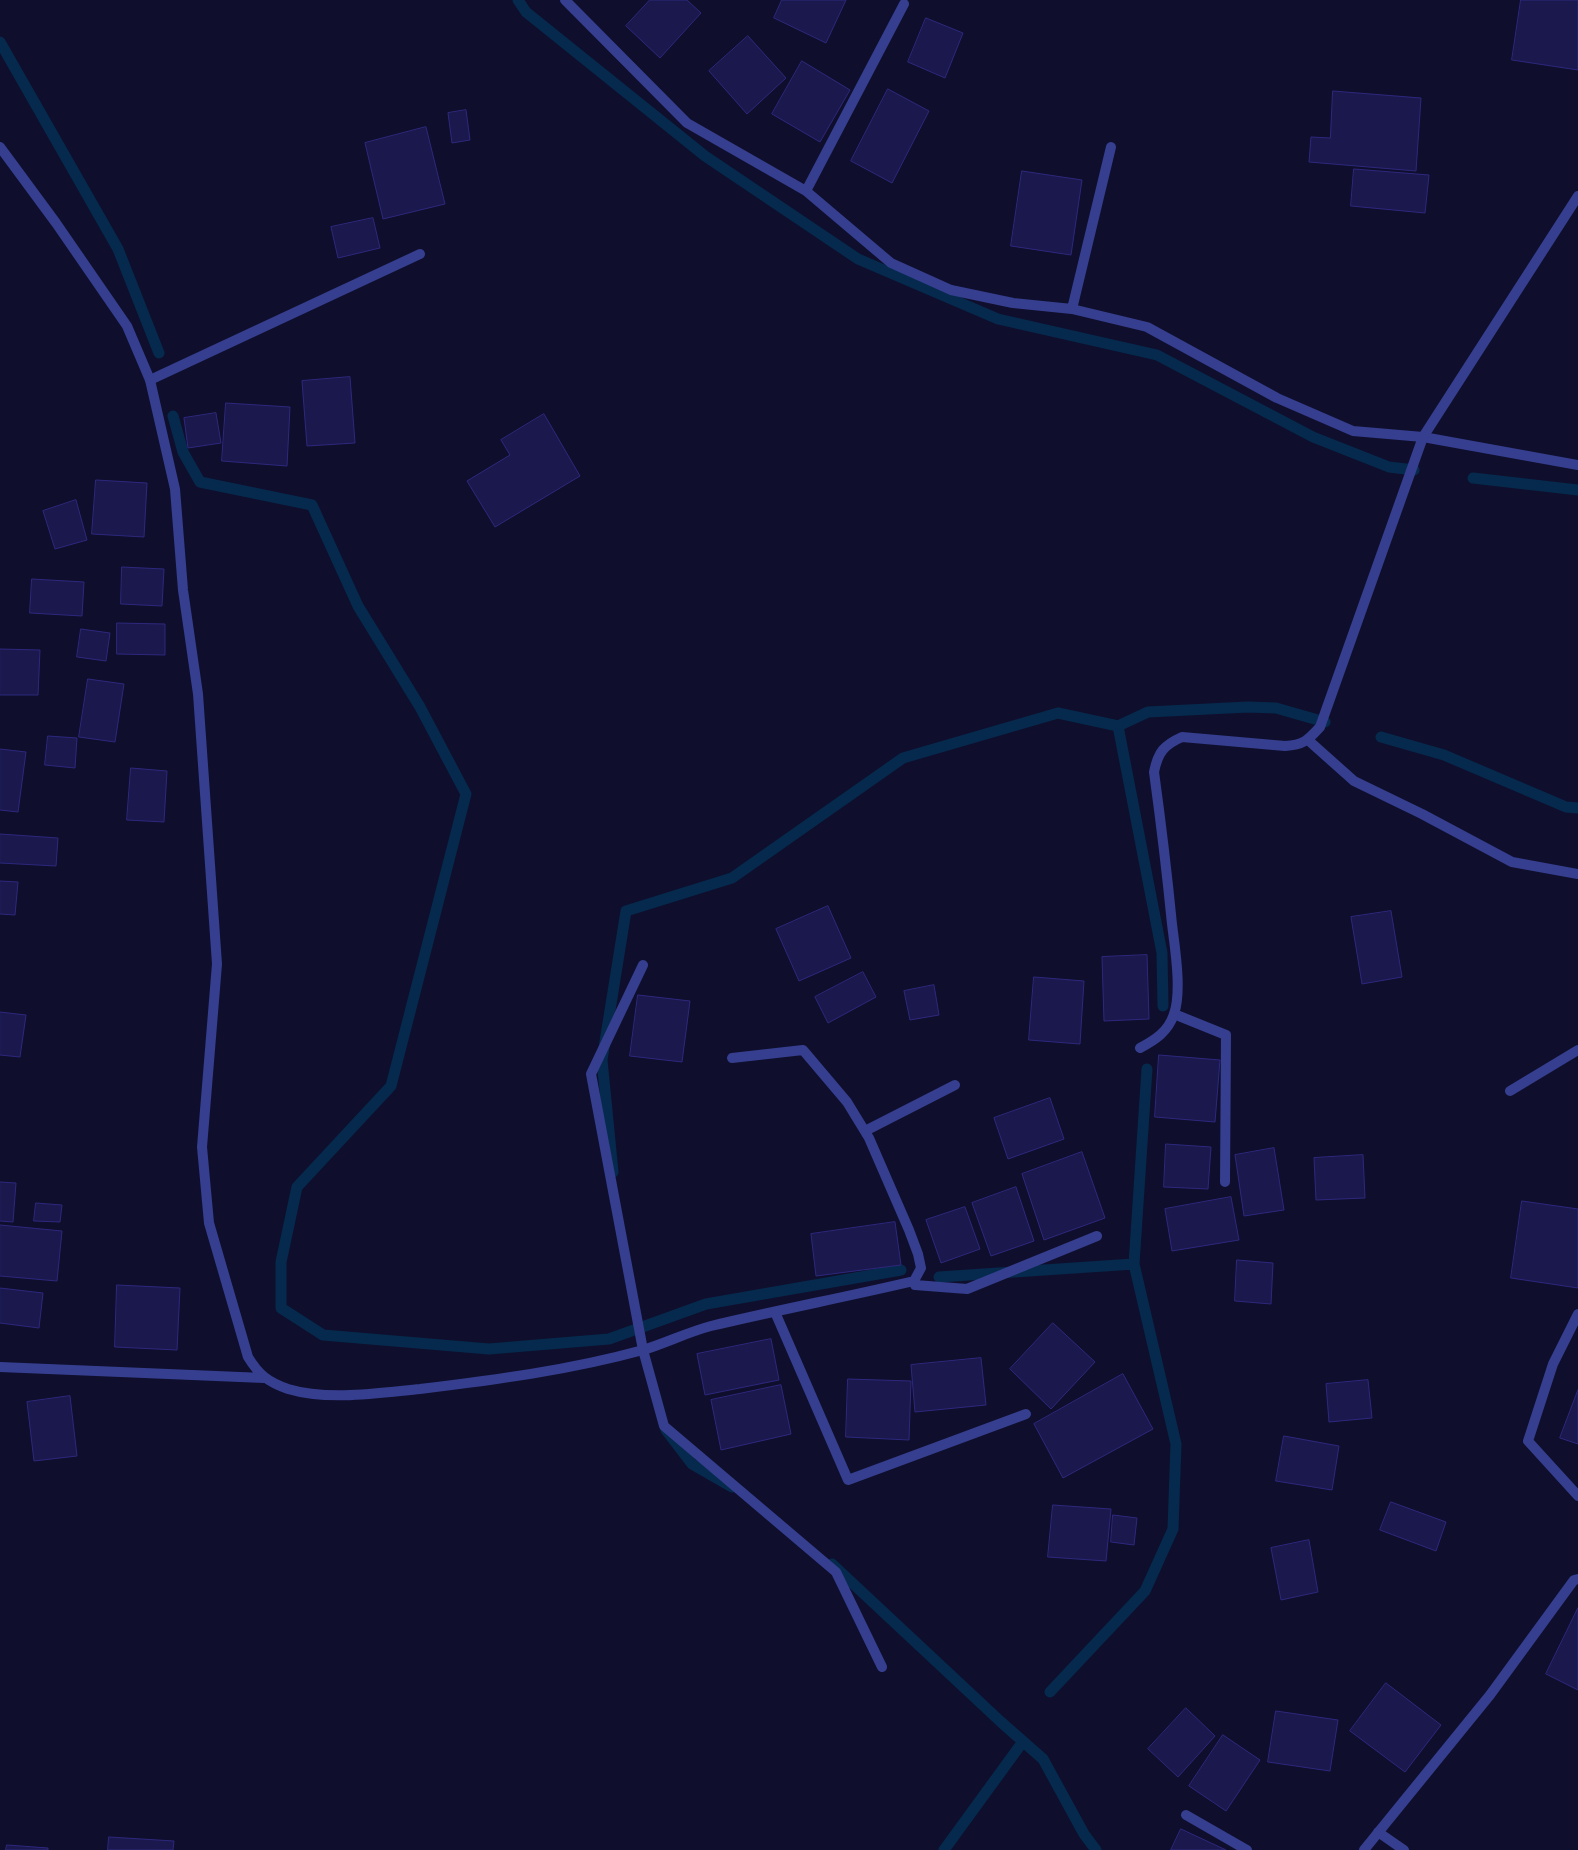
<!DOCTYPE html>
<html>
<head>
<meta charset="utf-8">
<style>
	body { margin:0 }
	canvas { display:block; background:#0f0e2c }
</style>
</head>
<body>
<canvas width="1578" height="1850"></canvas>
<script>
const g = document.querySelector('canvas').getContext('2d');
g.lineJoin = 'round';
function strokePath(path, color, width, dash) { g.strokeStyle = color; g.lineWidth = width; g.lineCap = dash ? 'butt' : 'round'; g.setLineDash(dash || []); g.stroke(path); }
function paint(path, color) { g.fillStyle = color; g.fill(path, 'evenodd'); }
strokePath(new Path2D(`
	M518 0 526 12 705 156 858 259 998 319 1157 355 1313 437 1389 467 1414 470
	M0 42 118 249 159 353
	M173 416 183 452 200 482 312 505 358 606 420 707 466 794 391 1086 297 1187 281 1262V1308L323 1335 489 1349 609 1339 706 1304 901 1270
	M1473 478 1578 490
	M1381 737 1444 755 1566 807 1578 808
	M1163 1006 1162 953 1118 726 1148 712 1248 707 1276 708 1325 722
	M613 1172 602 1060 626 911 732 878 903 758 1058 713 1118 726
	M939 1277 1134 1264
	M666 1430 692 1464 732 1487
	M832 1564 1001 1722 1043 1759 1084 1834 1096 1850
	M1050 1692 1145 1591 1173 1529 1176 1444 1134 1264 1147 1069
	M944 1850 1019 1747`), '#052a4d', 11);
const building = new Path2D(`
	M650 0H687L701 13 660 58 626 26Z
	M782 0H846L826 43 774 18Z
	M1521 0H1578V70L1512 60Z
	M926 18 963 33 945 78 908 62Z
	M748 36 786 78 747 114 709 71Z
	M802 61 850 90 820 142 772 114Z
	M888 89 929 111 892 183 851 161Z
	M1333 91 1421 98 1416 171 1309 162 1311 137 1330 138Z
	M466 110 470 140 452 143 448 113Z
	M426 127 445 204 383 219 365 143Z
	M1354 169 1429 175 1425 213 1351 206Z
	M1022 171 1082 180 1071 255 1011 246Z
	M373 218 380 248 338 258 331 227Z
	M350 377 355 443 307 446 302 381Z
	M226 403 290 407 287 466 222 461Z
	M216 413 221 443 188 448 184 418Z
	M544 414 580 476 495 527 467 481 510 455 501 440Z
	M96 480 147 483 144 537 92 534Z
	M76 500 87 540 55 549 43 511Z
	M122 567 164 569 162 606 121 604Z
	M32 579 84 582 82 616 30 613Z
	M117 623 165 624V655L117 654Z
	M81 629 110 633 106 661 77 657Z
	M0 649 40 650 38 695H0Z
	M88 679 124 684 115 742 79 737Z
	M48 736 77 738 75 768 45 765Z
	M0 749 26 752 18 812 0 810Z
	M131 768 167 771 164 822 127 820Z
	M0 834 58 838 56 866 0 863Z
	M0 881 18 882 15 915 0 914Z
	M828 906 851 958 799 981 776 929Z
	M1391 911 1402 977 1362 984 1351 917Z
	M1147 955 1149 1019 1104 1021 1102 957Z
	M863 972 876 997 828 1023 815 997Z
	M1034 977 1084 981 1080 1044 1029 1040Z
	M934 985 939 1015 910 1020 904 991Z
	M638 995 690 1001 682 1062 630 1056Z
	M0 1012 26 1015 20 1057 0 1055Z
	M1159 1055 1220 1060 1215 1122 1155 1117Z
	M1050 1098 1064 1139 1008 1159 994 1118Z
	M1166 1144 1211 1147 1208 1189 1164 1187Z
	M1274 1148 1284 1210 1244 1216 1235 1155Z
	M1082 1152 1105 1218 1044 1240 1022 1174Z
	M1363 1155 1365 1198 1316 1200 1314 1158Z
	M0 1182 16 1183 13 1222 0 1221Z
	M1016 1187 1034 1241 991 1256 972 1203Z
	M1231 1197 1239 1240 1172 1251 1165 1209Z
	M1522 1201 1578 1209V1288L1511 1278Z
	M36 1203 62 1205 60 1222 34 1221Z
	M965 1207 980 1249 941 1263 926 1220Z
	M895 1222 901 1265 816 1276 811 1234Z
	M0 1225 62 1231 57 1281 0 1276Z
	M1237 1260 1273 1263 1271 1304 1235 1301Z
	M117 1285 180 1288 177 1350 115 1347Z
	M0 1288 43 1293 39 1328 0 1323Z
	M1053 1323 1095 1362 1051 1409 1010 1369Z
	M771 1339 779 1380 705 1395 697 1354Z
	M981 1358 986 1405 915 1412 911 1365Z
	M1123 1374 1153 1429 1063 1478 1034 1424Z
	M848 1379 911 1381 909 1440 846 1437Z
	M1368 1380 1372 1418 1329 1422 1326 1384Z
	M781 1385 791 1434 721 1450 711 1400Z
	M1578 1390V1444L1560 1438Z
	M70 1396 77 1456 34 1461 27 1402Z
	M1284 1436 1339 1446 1332 1490 1276 1481Z
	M1391 1502 1446 1522 1436 1551 1380 1530Z
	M1053 1505 1111 1509 1106 1561 1048 1557Z
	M1113 1515 1137 1518 1134 1545 1111 1542Z
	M1309 1540 1318 1592 1281 1600 1271 1548Z
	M1578 1608V1690L1546 1674Z
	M1386 1683 1441 1725 1405 1772 1350 1731Z
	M1186 1708 1215 1736 1178 1777 1148 1749Z
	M1276 1711 1338 1720 1330 1771 1268 1762Z
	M1223 1735 1260 1760 1226 1811 1189 1786Z
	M1181 1829 1226 1850H1171Z
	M109 1837 174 1841 173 1850H108Z
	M7 1845 48 1848V1850H6Z`);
paint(building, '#1b184e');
strokePath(building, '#2d287d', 1);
strokePath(new Path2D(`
	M150 380 420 254
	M1423 437 1578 465
	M1174 1014 1226 1035 1225 1182`), '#353e8f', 10);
strokePath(new Path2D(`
	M565 0 687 123 806 191 891 263 951 290 1013 303 1072 309 1147 327 1277 398 1353 431 1423 437
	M0 147 56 223 127 326 150 380 175 489 183 590 198 694 217 964 202 1147 209 1223 248 1357C259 1375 268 1382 288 1389 328 1401 379 1393 420 1389 495 1380 570 1370 643 1350 666 1343 688 1332 711 1326 778 1310 846 1297 914 1281L921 1268 918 1254 909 1230 869 1138 847 1102 803 1050 732 1058
	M806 191 904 4
	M1072 309 1111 147
	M1308 740 1354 781 1422 814 1512 862 1578 874
	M643 965 591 1074 643 1350 664 1426 836 1572 882 1667
	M1140 1048C1155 1040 1168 1032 1174 1014 1182 991 1175 949 1172 924 1167 873 1161 823 1154 772 1158 752 1164 745 1182 737L1285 746C1304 745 1308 740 1320 727L1423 437 1578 196
	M1510 1091 1578 1050
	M865 1131 955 1085
	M914 1281 915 1285 967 1289 1097 1236
	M775 1312 848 1480 1026 1414
	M1578 1314 1553 1364 1528 1441 1578 1496
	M0 1367 264 1378
	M1186 1815 1247 1850
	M1378 1832 1404 1850
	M1364 1850 1490 1695 1574 1580 1578 1579`), '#353e8f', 10);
</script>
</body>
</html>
